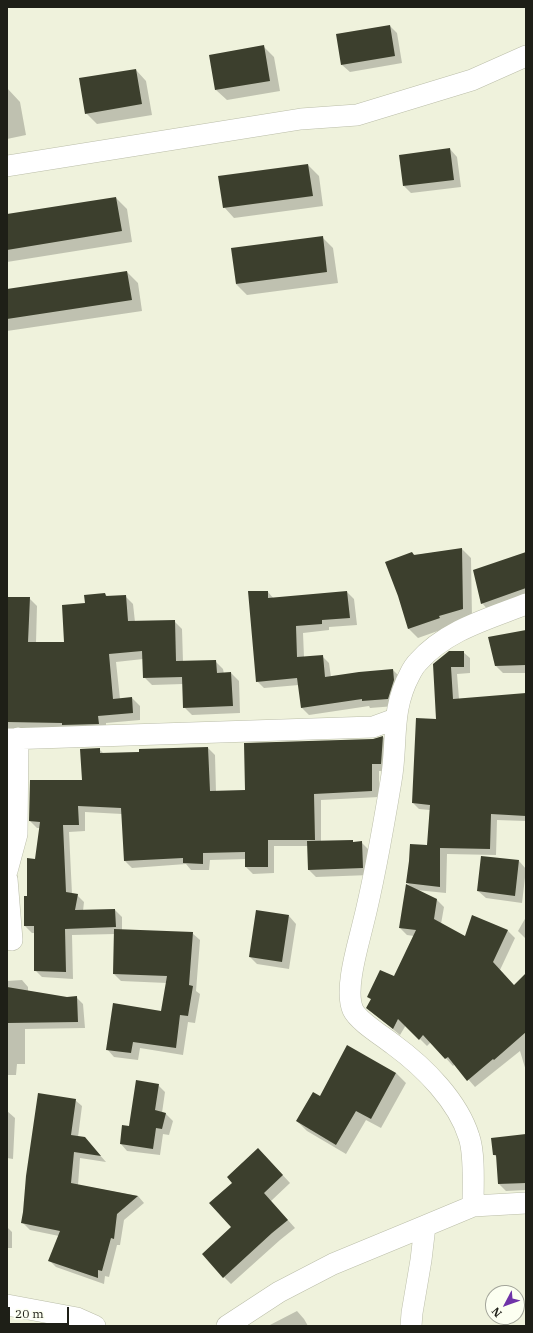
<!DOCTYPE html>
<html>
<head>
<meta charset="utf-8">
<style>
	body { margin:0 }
	#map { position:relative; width:533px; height:1333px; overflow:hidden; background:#eff2dc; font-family:"IBM Plex Serif",serif }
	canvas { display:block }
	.frame { position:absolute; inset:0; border:8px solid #1e1f17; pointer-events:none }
	.north { position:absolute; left:485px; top:1285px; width:40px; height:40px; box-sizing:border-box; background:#fcfff1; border:1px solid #a3a59a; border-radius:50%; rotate:229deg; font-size:11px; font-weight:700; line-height:16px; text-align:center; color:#1e1f17 }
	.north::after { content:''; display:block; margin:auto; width:14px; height:18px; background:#6f33a8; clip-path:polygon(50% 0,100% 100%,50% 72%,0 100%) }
	.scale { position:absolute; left:8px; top:1307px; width:61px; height:18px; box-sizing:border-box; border:2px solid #1e1f17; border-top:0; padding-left:5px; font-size:12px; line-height:14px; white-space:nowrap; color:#1e1f17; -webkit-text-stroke:3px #fcfff1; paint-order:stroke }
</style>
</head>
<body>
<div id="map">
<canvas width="533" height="1333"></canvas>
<div class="frame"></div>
<div class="north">N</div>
<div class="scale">20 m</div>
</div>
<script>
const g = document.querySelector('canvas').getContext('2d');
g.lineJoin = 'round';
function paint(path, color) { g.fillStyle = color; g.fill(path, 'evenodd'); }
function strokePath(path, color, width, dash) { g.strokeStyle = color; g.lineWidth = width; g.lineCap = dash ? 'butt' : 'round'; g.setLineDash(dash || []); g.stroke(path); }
paint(new Path2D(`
	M390 26 397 33 402 63 350 72 342 65Z
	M263 46 274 57 280 91 227 100 216 90Z
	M136 70 146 81 152 115 97 124 86 113Z
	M7 88 20 102 26 135 7 139Z
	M450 149 457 157 461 187 411 193 404 186Z
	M308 165 319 176 323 206 234 218 224 207Z
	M116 198 127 209 132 242 7 262V215Z
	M322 237 333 248 338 283 247 295 236 284Z
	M127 272 138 283 142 311 7 331V290Z
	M462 549 471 558 472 618 448 625 449 627 418 638 408 628 412 553 415 555Z
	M526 552V599L489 611 482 603Z
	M268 592 274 599 347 592 354 599 357 625 329 627V630L303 633 304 657 322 656 329 663 331 677 393 670 400 677 395 706 370 708 369 706 309 715 302 708 299 685 264 688 257 681Z
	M105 594 108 597 125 596 133 604 135 622 174 621 182 629 183 662 215 661 223 669 224 674 231 673 239 681 240 713 192 715 184 707 183 684 152 685 144 677 143 659 116 662 120 699 132 698 140 706V720L106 723V731L7 738V598H29L37 606 36 643H65L86 604Z
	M526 630V673H503L496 666Z
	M463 652 470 658V673L457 674 459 699 526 694V828L525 821 497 820 496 855 447 854 446 893 416 890 437 900 444 907 441 924 466 937 473 916 508 931 515 938 500 970 514 986 526 975V1071L520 1051 475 1087 455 1064 453 1066 431 1042 427 1046 406 1025 400 1035 367 1008 372 1000 368 997 394 978 414 936 407 935 400 928 412 888 407 883 428 846 430 810 419 809 413 803 437 720 434 664Z
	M383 737 390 744 388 771H379V797L321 800V842H361L369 850 370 875 316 877 309 870 308 846H274V873L253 874 246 867V859L210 860 209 870H191L186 864 132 868 125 861 122 814 85 812V831L69 832 72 894 77 895 84 902 83 911 115 910 122 917V931L192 933 200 940 196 991 200 994 195 1023 188 1022 183 1055 140 1048 138 1060 114 1057 107 1049 162 1012 167 983 121 981 114 974 115 934 72 935 73 979 42 977 35 970V933H32L25 926 28 897 36 860 40 828H37L30 821 83 781 99 749 104 754 208 748 215 755 216 792 246 791Z
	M519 861 526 869 522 903 486 898 478 891Z
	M289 916 296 924 289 969 257 964 250 957Z
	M526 917V939L518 931Z
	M22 980 28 987V991L67 998 76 997 83 1004 85 1028 25 1029V1064H17L16 1075H7V981Z
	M347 1047 396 1073 406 1083 381 1128 366 1120 346 1154 307 1131 297 1121 320 1097Z
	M158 1085 165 1092 162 1113 166 1114 173 1121 169 1135 163 1134 160 1155 127 1151 121 1144 130 1127Z
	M75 1100 82 1106 78 1137 91 1145 106 1162 80 1158 78 1185 138 1196 144 1203 124 1220 120 1245H117L109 1277 105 1276 104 1284 56 1267 49 1260 59 1236 30 1230 23 1223Z
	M7 1111 15 1118 13 1159 7 1158Z
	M526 1136V1190L506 1191 499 1184 498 1158 494 1155Z
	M265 1156 290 1183 271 1201 295 1228 280 1240 231 1284 224 1277 233 1227Z
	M7 1227 12 1232V1248H7Z
	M297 1311 304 1319 308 1326H268Z`), '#0003');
paint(new Path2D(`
	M390 25 395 56 341 65 336 34Z
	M264 45 270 81 215 90 209 55Z
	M136 69 142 104 85 114 79 78Z
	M450 148 454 180 403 186 399 155Z
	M308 164 313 196 223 208 218 176Z
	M116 197 122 231 7 250V214Z
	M323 236 327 272 236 284 231 248Z
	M127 271 132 300 7 319V289Z
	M462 548 463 609 439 616 440 618 408 629 398 596 385 562 412 552 414 555Z
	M526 552V588L481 604 473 570Z
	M248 591H268V598L347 591 350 618 322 620V624L296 626 297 657 323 655 325 677 359 672 393 669 394 680 388 699 362 701V699L301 708 297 678 256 682Z
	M105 593 106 596 126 595 128 621 175 620 176 661 216 660 217 673 231 672 233 706 183 708 182 677 143 678 142 651 109 654 113 699 132 697 133 713 98 716 99 724 62 725V723L7 722V597H30L28 642H64L62 605 85 603 84 595Z
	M526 630V665L495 666 488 637Z
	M449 651H464V667H451L453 699 526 693V816L491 814 490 849 440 848V887L406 883 409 861 410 844 427 845 430 805 412 803 416 718 436 719 433 664Z
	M383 736 381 764H372V791L314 794 315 840H268V867H245V852L203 853V864L183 863V858L124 861 121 808 78 806 79 825H63L66 892 78 894 75 910 115 909 116 927 65 929 66 972 34 971V926H24V896H27V858L35 859 40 822 29 821 30 780H82L80 749 100 748V753L139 752V749L208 747 210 791 245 790 244 743 373 739Z
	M353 840V842L362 841 363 868 308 870 307 841Z
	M481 856 519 860 515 896 477 891Z
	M406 884 437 899 434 919 465 936 472 915 508 930 493 962 514 985 526 973V1032L494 1060 493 1059 467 1081 448 1057 445 1059 423 1035 419 1040 398 1019 393 1029 366 1008 371 999 367 997 380 970 394 976 416 930 399 928Z
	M256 910 289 915 282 962 249 957Z
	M114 929 193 932 189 985 193 986 188 1016 180 1015 176 1048 133 1042 131 1053 106 1050 113 1003 161 1011 167 976 113 974Z
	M7 987 67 997 77 996 78 1022 7 1023Z
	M347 1045 396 1073 371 1119 356 1111 336 1145 296 1121 313 1092 320 1096Z
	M136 1080 159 1084 155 1110 166 1113 162 1129 156 1128 153 1149 120 1144 122 1125 129 1126Z
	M38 1093 76 1099 71 1135 85 1137 101 1156 74 1152 71 1183 138 1196 117 1214 114 1239 111 1238 102 1271 98 1270V1278L48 1261 60 1231 21 1223 23 1212 26 1176Z
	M526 1134V1183L498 1184 496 1155H493L491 1138Z
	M258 1148 283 1175 264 1193 288 1220 272 1233 223 1278 202 1254 231 1227 209 1203 232 1183 227 1177Z`), '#3c3f2d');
const minor = new Path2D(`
	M7 166 301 119 357 115 472 80 526 56
	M7 739 373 727 395 719
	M7 871 17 834 18 738
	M7 879 12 940
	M473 1206 526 1203
	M7 1305 77 1318 95 1326
	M227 1326 279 1292 333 1264 425 1226
	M411 1326 412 1313 421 1260 425 1226 473 1206C473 1187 475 1154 469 1137 458 1101 424 1067 394 1045 384 1037 358 1021 353 1010 344 990 358 945 363 924 375 877 383 829 391 781 398 742 390 711 410 674 412 670 415 665 418 662 446 630 488 619 526 604`);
strokePath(minor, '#babda8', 22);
strokePath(minor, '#fff', 21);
</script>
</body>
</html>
